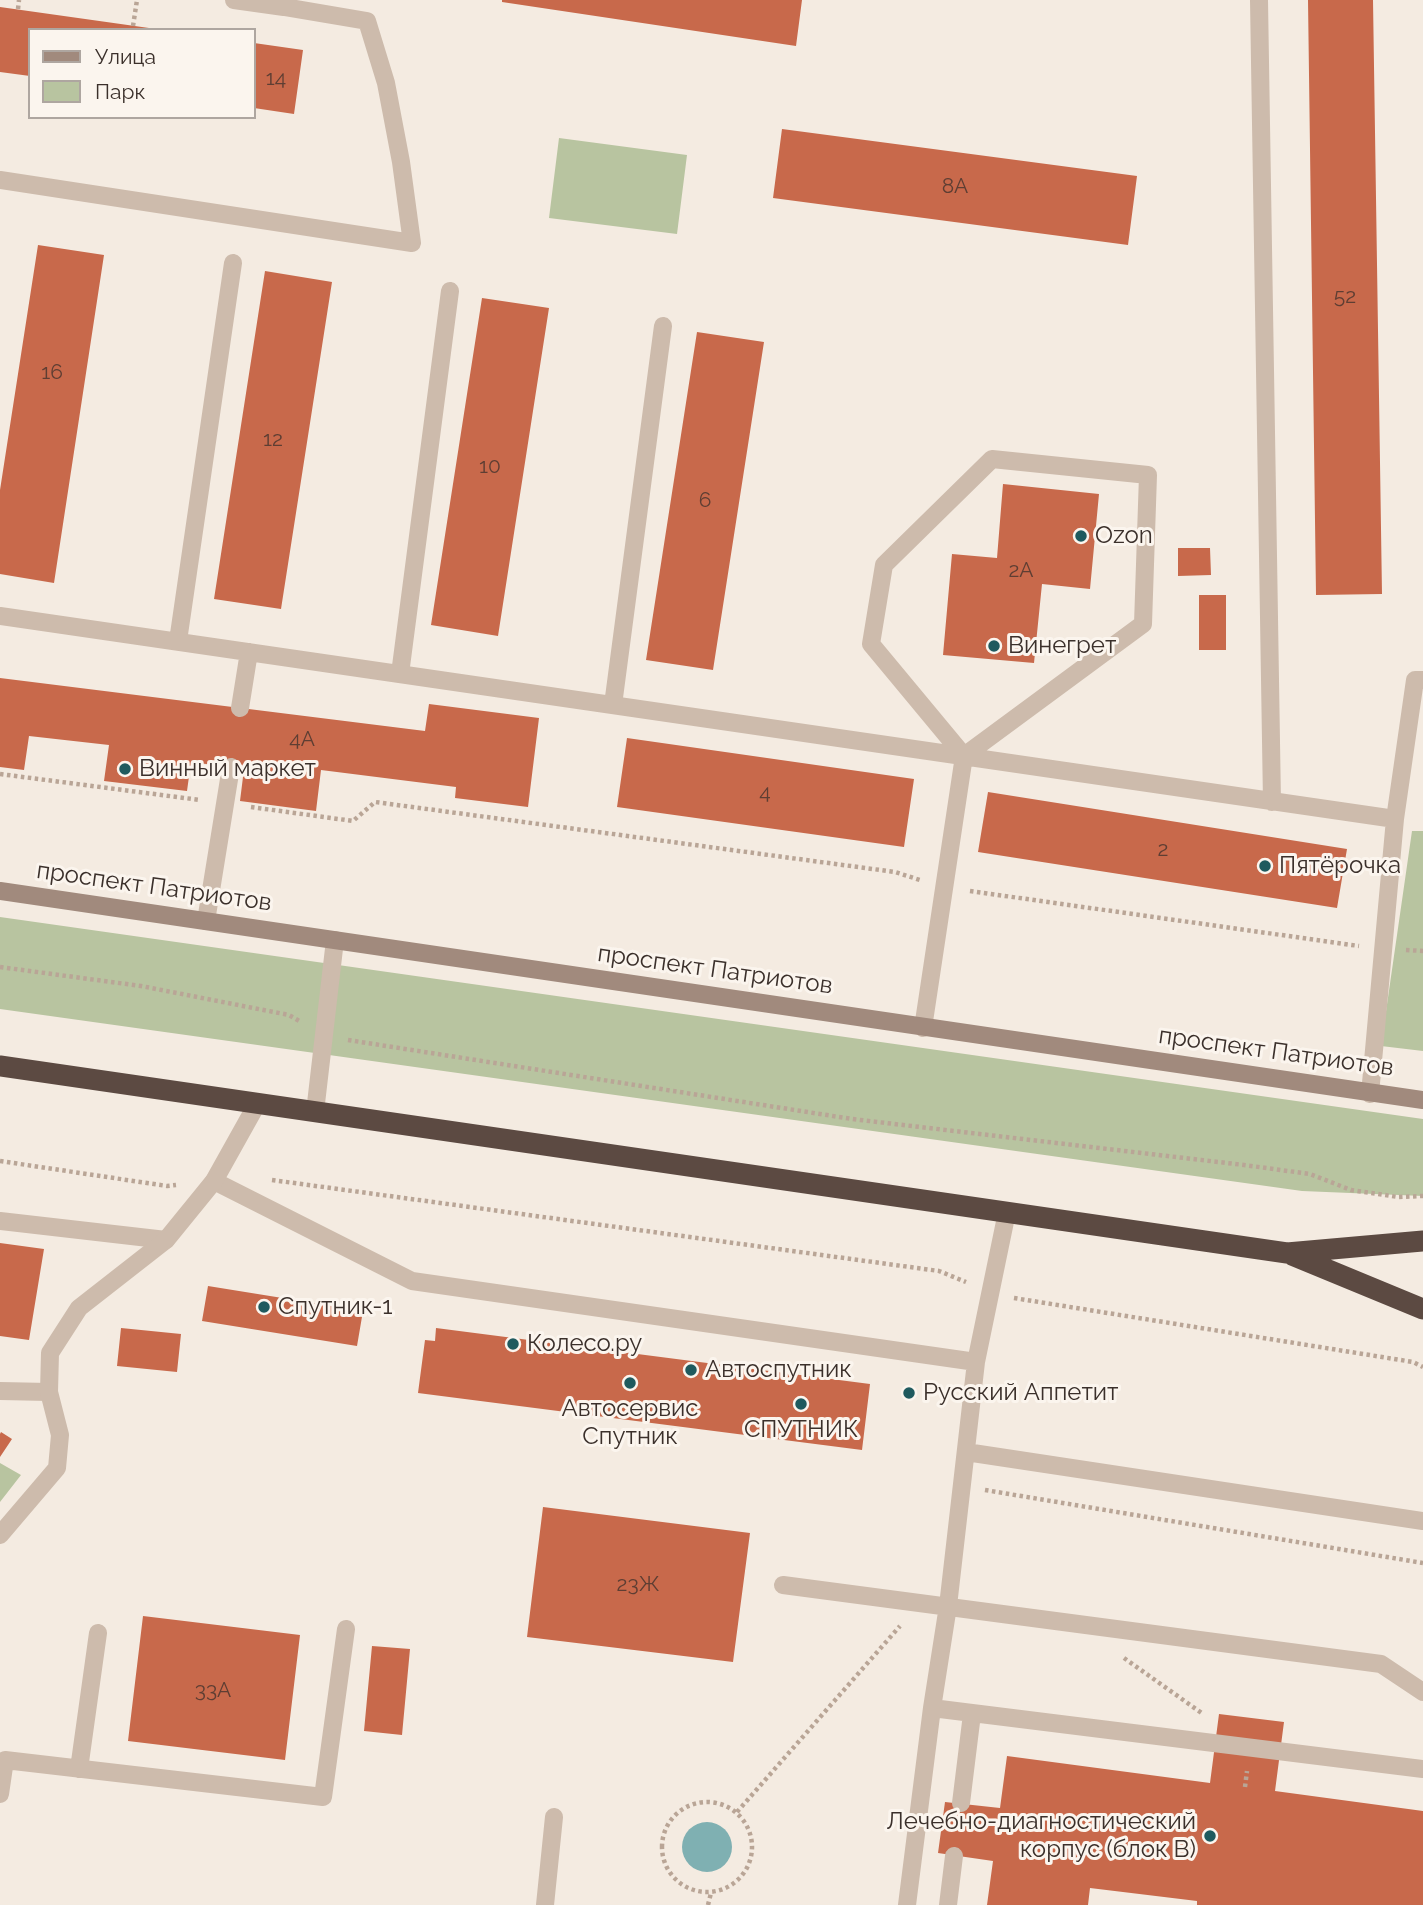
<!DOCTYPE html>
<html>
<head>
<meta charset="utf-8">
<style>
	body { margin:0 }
	#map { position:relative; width:1423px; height:1905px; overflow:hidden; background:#f4ebe1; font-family:Raleway,sans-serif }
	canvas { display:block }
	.legend { position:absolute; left:28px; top:28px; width:228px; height:91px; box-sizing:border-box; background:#fbf5ee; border:2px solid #aea6a0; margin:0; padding:9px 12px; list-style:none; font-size:21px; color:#3b302b }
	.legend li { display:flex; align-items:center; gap:14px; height:35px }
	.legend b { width:35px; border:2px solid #aea6a0 }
</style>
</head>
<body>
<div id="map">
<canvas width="1423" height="1905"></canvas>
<ul class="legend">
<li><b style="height:9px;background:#a18a7d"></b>Улица</li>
<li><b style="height:19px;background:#b8c4a0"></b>Парк</li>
</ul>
</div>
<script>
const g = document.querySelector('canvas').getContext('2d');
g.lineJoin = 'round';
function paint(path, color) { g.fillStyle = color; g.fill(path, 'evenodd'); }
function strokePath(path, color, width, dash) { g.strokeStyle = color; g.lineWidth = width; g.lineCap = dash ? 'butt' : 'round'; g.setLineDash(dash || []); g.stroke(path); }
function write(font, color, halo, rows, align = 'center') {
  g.font = font + ' Raleway,sans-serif'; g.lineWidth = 6; g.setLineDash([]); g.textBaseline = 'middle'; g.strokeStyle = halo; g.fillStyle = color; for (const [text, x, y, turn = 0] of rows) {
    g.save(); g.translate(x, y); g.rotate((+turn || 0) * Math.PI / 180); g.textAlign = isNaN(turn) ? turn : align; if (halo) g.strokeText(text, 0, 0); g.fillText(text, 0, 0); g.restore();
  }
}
paint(new Path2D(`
	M559 138 687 155 677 234 549 218Z
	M1412 831H1423V1051L1381 1046Z
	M0 917 1423 1119V1196L1302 1191 0 1009Z
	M0 1463 21 1475 0 1502Z`), '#b8c4a0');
paint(new Path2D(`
	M682 1847a25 25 0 1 1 50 0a25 25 0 1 1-50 0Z`), '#7fb0b2');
paint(new Path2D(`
	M502 0H802L796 46 502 2Z
	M1308 0H1373L1382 594 1316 595Z
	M0 7 149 28V30H30V76L0 72Z
	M254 43 303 50 294 114 254 108Z
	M782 129 1137 176 1128 245 773 198Z
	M38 245 104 255 54 583 0 574V490Z
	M265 271 332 282 281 609 214 599Z
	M482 298 549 308 498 636 431 625Z
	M697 332 764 342 713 670 646 660Z
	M1003 484 1099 494 1090 589 1042 584 1034 663 943 655 952 554 997 558Z
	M1178 548H1210L1211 575 1178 576Z
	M1199 595H1226V650H1199Z
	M0 678 425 731 429 704 539 718 528 807 455 798 456 787 321 770 316 811 240 801 244 769 191 762 187 791 104 781 109 745 29 736 24 770 0 767Z
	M627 738 914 779 904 847 617 807Z
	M988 792 1347 849 1337 908 978 852Z
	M0 1243 44 1249 29 1340 0 1336Z
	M208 1286 363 1311 357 1346 202 1321Z
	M121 1328 181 1334 177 1372 117 1366Z
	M436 1328 870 1384 862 1450 418 1393 425 1340 435 1341Z
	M1 1432 12 1439 0 1457V1434Z
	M543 1507 750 1533 733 1662 527 1637Z
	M143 1616 300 1635 285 1760 128 1741Z
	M372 1646 410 1649 402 1735 364 1731Z
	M1219 1714 1284 1722 1275 1791 1423 1811V1905H1197V1901L1090 1888 1088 1905H987L993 1861 938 1853 945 1802 1000 1808 1007 1756 1210 1783Z`), '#c8694b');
strokePath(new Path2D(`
	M18 9 19 0
	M133 26 137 0
	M0 774 200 800
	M251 807 353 821 375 802 895 872 920 880
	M970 891 1359 946
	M1406 950 1423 951
	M0 967 141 986 289 1015 301 1022
	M348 1040 852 1119 1244 1165 1310 1174 1351 1190 1398 1197 1423 1196
	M0 1161 167 1186 176 1185
	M272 1180 939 1271 966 1282
	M1014 1298 1413 1362 1423 1367
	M985 1490 1423 1563
	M1124 1658 1203 1714
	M1245 1787 1247 1771
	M662 1847a45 45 0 1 1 90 0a45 45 0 1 1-90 0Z
	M737 1812 900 1626
	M708 1905 711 1893`), '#b9a596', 4.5, [3.5, 3.5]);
strokePath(new Path2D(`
	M234 0 284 7 285 0
	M1259 0 1272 802
	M0 180 412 243 401 162 386 83 367 21 284 7
	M0 616 1395 819 1370 1094
	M178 641 233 263
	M400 674 450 291
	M613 705 663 326
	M240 708 249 652
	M1395 819 1415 680H1423
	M206 921 231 767
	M923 1028 964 756 1143 624 1148 475 992 459 884 565 871 644 964 756
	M214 1181 412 1281 976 1362
	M0 1221 166 1240
	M0 1391 49 1392
	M966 1452 1423 1521
	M783 1585 1381 1664 1423 1692
	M932 1708 1423 1769
	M79 1769 98 1633
	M0 1794 5 1760 323 1797 346 1629
	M961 1803 972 1714
	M545 1905 554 1817
	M907 1905 932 1708 948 1606 976 1362 1007 1212
	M948 1905 954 1856`), '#cdbbac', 18);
strokePath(new Path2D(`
	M315 1112 335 940
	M0 1535 57 1468 60 1435 49 1392 50 1353 79 1308 166 1240 214 1181 257 1104`), '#cdbbac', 18);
strokePath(new Path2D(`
	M0 891 1423 1100`), '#a18a7d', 18);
strokePath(new Path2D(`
	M0 1066 1287 1253 1423 1241
	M1292 1255 1423 1309`), '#5c4a42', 21);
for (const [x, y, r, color] of [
	[1081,536,7,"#1f5a5e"],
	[994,646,7,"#1f5a5e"],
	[125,769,7,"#1f5a5e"],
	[1265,866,7,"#1f5a5e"],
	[264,1307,7,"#1f5a5e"],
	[513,1344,7,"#1f5a5e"],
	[691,1370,7,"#1f5a5e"],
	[630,1383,7,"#1f5a5e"],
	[909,1393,7,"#1f5a5e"],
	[801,1404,7,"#1f5a5e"],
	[1210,1836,7,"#1f5a5e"]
]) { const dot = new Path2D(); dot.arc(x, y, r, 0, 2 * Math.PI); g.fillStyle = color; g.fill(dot); strokePath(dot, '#fbf5ee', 2.5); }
write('21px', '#5e3e33', null, [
	["14",276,79],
	["8А",955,187],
	["52",1345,297],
	["16",52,373],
	["12",273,440],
	["10",490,467],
	["6",705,501],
	["2А",1021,571],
	["4А",302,740],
	["4",765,793],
	["2",1163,850],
	["23Ж",638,1585],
	["33А",213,1691]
]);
write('24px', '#3b302b', '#fbf5ee', [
	["Ozon",1095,536],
	["Винегрет",1008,646],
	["Винный маркет",139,769],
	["Пятёрочка",1279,866],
	["Спутник-1",278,1307],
	["Колесо.ру",527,1344],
	["Автоспутник",705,1370],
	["Русский Аппетит",923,1393],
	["Автосервис",630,1409,"center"],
	["Спутник",630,1437,"center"],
	["СПУТНИК",801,1430,"center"],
	["Лечебно-диагностический",1196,1822,"right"],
	["корпус (блок В)",1196,1850,"right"]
], 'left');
write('24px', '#3b302b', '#fbf5ee', [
	["проспект Патриотов",154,887,8],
	["проспект Патриотов",715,970,8],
	["проспект Патриотов",1276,1052,8]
]);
</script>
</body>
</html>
